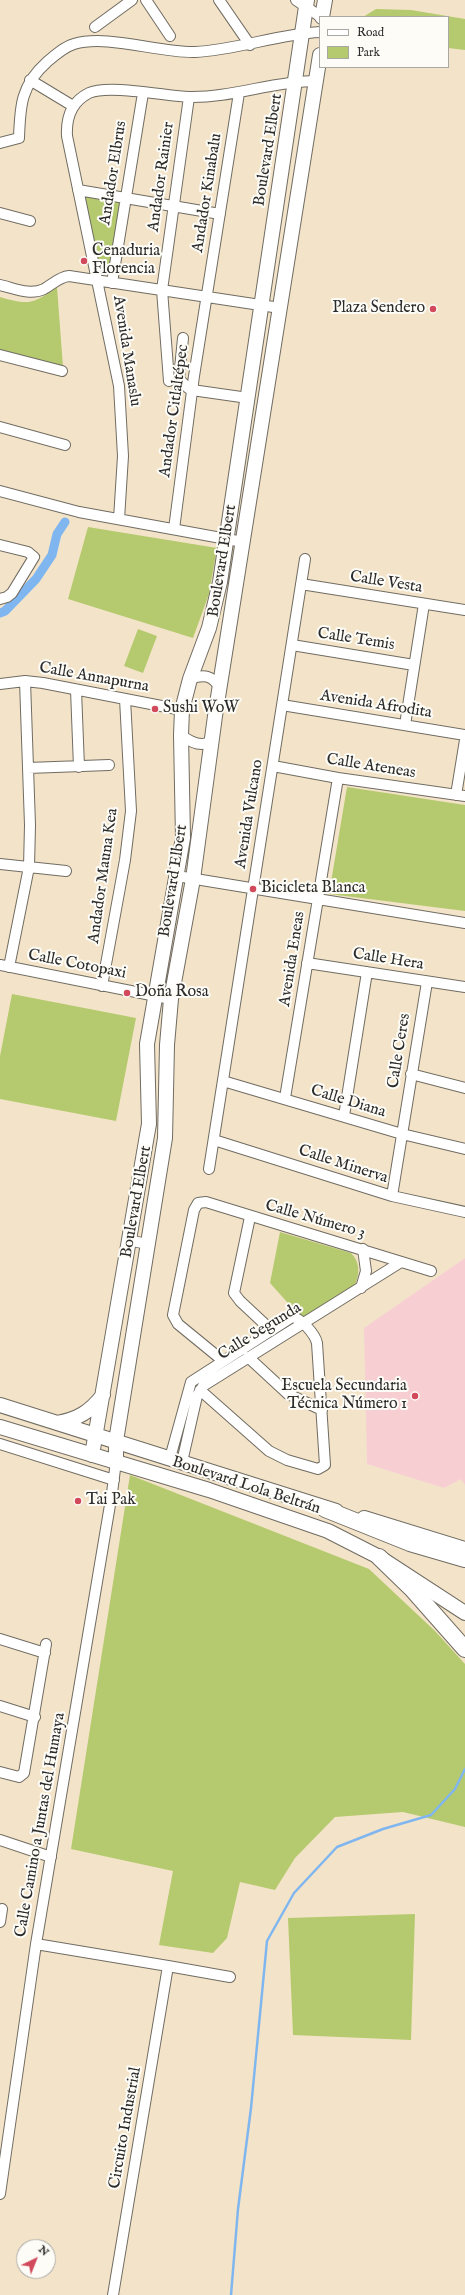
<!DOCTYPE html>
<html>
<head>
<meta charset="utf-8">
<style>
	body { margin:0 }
	#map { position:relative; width:465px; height:2295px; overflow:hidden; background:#f3e4c9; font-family:"IM FELL English",serif }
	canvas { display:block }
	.legend { position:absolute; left:319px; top:16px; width:130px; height:52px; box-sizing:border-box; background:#fdfcf7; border:1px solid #a9a8a5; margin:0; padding:5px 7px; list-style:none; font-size:12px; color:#2b2b2b }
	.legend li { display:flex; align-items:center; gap:8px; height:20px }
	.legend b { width:20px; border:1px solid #a9a8a5 }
	.north { position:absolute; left:16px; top:2239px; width:40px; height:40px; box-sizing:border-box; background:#fdfcf7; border:1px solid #a9a8a5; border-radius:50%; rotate:43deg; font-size:11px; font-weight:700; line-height:16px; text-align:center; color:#2b2b2b }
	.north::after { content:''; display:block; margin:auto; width:14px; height:18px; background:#d1495b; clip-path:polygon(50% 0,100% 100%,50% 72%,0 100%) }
</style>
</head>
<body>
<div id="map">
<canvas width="465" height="2295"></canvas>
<ul class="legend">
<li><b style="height:5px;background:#fff"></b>Road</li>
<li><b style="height:11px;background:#b5ca6e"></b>Park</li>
</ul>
<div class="north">N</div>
</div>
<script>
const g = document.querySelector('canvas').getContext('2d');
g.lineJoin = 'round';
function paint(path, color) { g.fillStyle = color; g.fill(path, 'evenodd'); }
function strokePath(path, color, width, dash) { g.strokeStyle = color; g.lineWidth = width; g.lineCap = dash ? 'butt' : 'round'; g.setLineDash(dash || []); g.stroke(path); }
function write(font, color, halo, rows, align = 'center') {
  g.font = font + ' "IM FELL English",serif'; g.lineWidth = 4; g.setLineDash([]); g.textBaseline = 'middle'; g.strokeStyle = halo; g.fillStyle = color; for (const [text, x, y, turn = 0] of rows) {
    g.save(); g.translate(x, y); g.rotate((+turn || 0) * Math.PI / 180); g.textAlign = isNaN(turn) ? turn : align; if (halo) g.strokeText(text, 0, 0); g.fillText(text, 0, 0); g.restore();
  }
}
paint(new Path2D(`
	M465 1258V1485L461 1479 444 1488 367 1464 364 1328Z`), '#f7cfd3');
paint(new Path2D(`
	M376 9 411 10 465 19V50L448 48V17H363Z
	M83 190 121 197 109 270 99 268Z
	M57 287 63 367 0 350V297C28 305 32 305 57 287Z
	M88 527 217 548 209 594 193 638 68 599Z
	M138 629 157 636 143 673 124 666Z
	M347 787 465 805V911L329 894Z
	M12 994 136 1018 116 1121 0 1099V1056Z
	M280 1232 351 1253C360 1262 360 1273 355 1285L304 1321 270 1283Z
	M130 1475 369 1569 435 1631 465 1664V1827L403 1812 335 1817 295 1858 275 1890 240 1882 227 1938 213 1953 159 1945 173 1871 71 1849Z
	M415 1914 411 2040 293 2035 288 1918Z`), '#b5ca6e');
strokePath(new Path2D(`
	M231 2295 238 2209 251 2108 267 1941 294 1893 337 1847 383 1829 431 1815 455 1789 465 1769`), '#80b6ef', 2.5);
strokePath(new Path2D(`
	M0 613 5 611 36 579 52 555 57 534 65 522`), '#80b6ef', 9);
const street = new Path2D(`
	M146 0 170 36
	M219 0 250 45
	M296 0 321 17
	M95 27 132 0
	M30 80 73 106
	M0 143 19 138C20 106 21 85 47 62 55 55 64 47 74 44 107 34 159 53 195 52 237 50 278 34 320 32
	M78 190 220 214
	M0 213 30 221
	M112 283 143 93
	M0 285C14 288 30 296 44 289 53 284 59 277 69 276L280 308
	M183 338 179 379 188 388 192 390 248 398
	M0 355 62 371
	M169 381 162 290 189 97
	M0 427 65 445
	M0 491 79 512 243 542
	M119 519 123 456 119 386 67 136C66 118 71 102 89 93 108 84 166 96 189 97 232 98 273 81 316 81
	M174 529 194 376 239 93
	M0 545 28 552 34 557 12 593 7 597 0 599
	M301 584 465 610
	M292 645 414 665
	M190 679C204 674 212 675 220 688
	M0 684 25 681 43 683 182 710
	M76 690 79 767
	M282 705 465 735
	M405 725 424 604
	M181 735C190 742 201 748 212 741
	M273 766 338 778 465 796
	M28 768 109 765
	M456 795 465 740
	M0 864 66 871
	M177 876 465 923
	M307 963 465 987
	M0 965 171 999
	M9 967 29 867 30 825 25 681
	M102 986 125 860 131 811 125 699
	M411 1074 465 1088
	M223 1081 402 1134 465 1149
	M285 1098 338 778
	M344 1116 367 972
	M214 1140 392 1196 465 1212
	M209 1169 305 559
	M392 1196 427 982
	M250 1217 234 1293 240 1301 270 1329
	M128 1240 147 1244
	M361 1288 366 1271 363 1249
	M248 1357 288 1394 322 1410
	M222 1360 178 1324 173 1315 194 1210 198 1203 206 1202 431 1271
	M0 1444 114 1480
	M170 1458 191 1382 292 1317C301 1318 315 1334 317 1343L325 1465 318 1469 287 1460 269 1451 200 1390
	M182 1462 197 1396 203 1386 401 1262
	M0 1639 45 1653
	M0 1706 35 1717
	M0 1772 19 1777 24 1773 46 1644
	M0 1840 51 1857
	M0 1922 2 1909
	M36 1944 168 1966
	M0 2194 36 1944 112 1493 116 1461
	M113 2295 168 1966 230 1977`);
const secondary = new Path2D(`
	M322 17 325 0
	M0 1405 336 1511
	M57 1423C78 1419 90 1412 103 1395
	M0 1427 209 1490 328 1531 379 1557 465 1613
	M92 1455 146 1141 149 1124 147 1044 183 838 181 735 182 710 190 679 209 628 220 582 307 0
	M116 1461V1441L165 1138 167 1045 171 999 193 879 215 716 320 55
	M364 1518 465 1549`);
const primary = new Path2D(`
	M325 1509 410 1543 465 1559
	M379 1557 412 1589 465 1649`);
strokePath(street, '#716c62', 12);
strokePath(secondary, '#716c62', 16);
strokePath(primary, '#716c62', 18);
strokePath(street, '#fff', 10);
strokePath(secondary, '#fff', 14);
strokePath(primary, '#fff', 16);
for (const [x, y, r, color] of [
	[84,261,4,"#d1495b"],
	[433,309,4,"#d1495b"],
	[155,709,4,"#d1495b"],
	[253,889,4,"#d1495b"],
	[127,993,4,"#d1495b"],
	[415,1396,4,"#d1495b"],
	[78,1501,4,"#d1495b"]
]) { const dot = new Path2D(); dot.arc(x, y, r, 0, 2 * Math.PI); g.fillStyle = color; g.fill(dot); strokePath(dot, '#fdfcf7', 1.5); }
write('16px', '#2b2b2b', '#fdfcf7', [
	["Boulevard Elbert",269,150,-81],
	["Andador Elbrus",114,173,-81],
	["Andador Rainier",162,177,-82],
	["Andador Kinabalu",208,193,-81],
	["Avenida Manaslu",126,351,81],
	["Andador Citlaltépec",175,411,-82],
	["Boulevard Elbert",223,561,-81],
	["Calle Vesta",386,583,9],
	["Calle Temis",356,640,9],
	["Calle Annapurna",94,678,10],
	["Avenida Afrodita",376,705,9],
	["Calle Ateneas",371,767,9],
	["Avenida Vulcano",250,814,-81],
	["Andador Mauna Kea",104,876,-82],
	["Boulevard Elbert",174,881,-81],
	["Avenida Eneas",293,959,-81],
	["Calle Hera",388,960,9],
	["Calle Cotopaxi",77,965,11],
	["Calle Ceres",400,1051,-81],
	["Calle Diana",348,1102,17],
	["Calle Minerva",343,1165,18],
	["Boulevard Elbert",137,1202,-80],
	["Calle Número 3",315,1220,16],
	["Calle Segunda",260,1332,-32],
	["Boulevard Lola Beltrán",246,1486,18],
	["Calle Camino a Juntas del Humaya",41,1825,-80],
	["Circuito Industrial",126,2128,-80]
]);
write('16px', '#2b2b2b', '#fdfcf7', [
	["Cenaduria",92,252],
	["Florencia",92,270],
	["Plaza Sendero",425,309,"right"],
	["Sushi WoW",163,709],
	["Bicicleta Blanca",261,889],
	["Doña Rosa",135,993],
	["Escuela Secundaria",407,1387,"right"],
	["Técnica Número 1",407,1405,"right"],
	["Tai Pak",86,1501]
], 'left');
</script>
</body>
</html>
